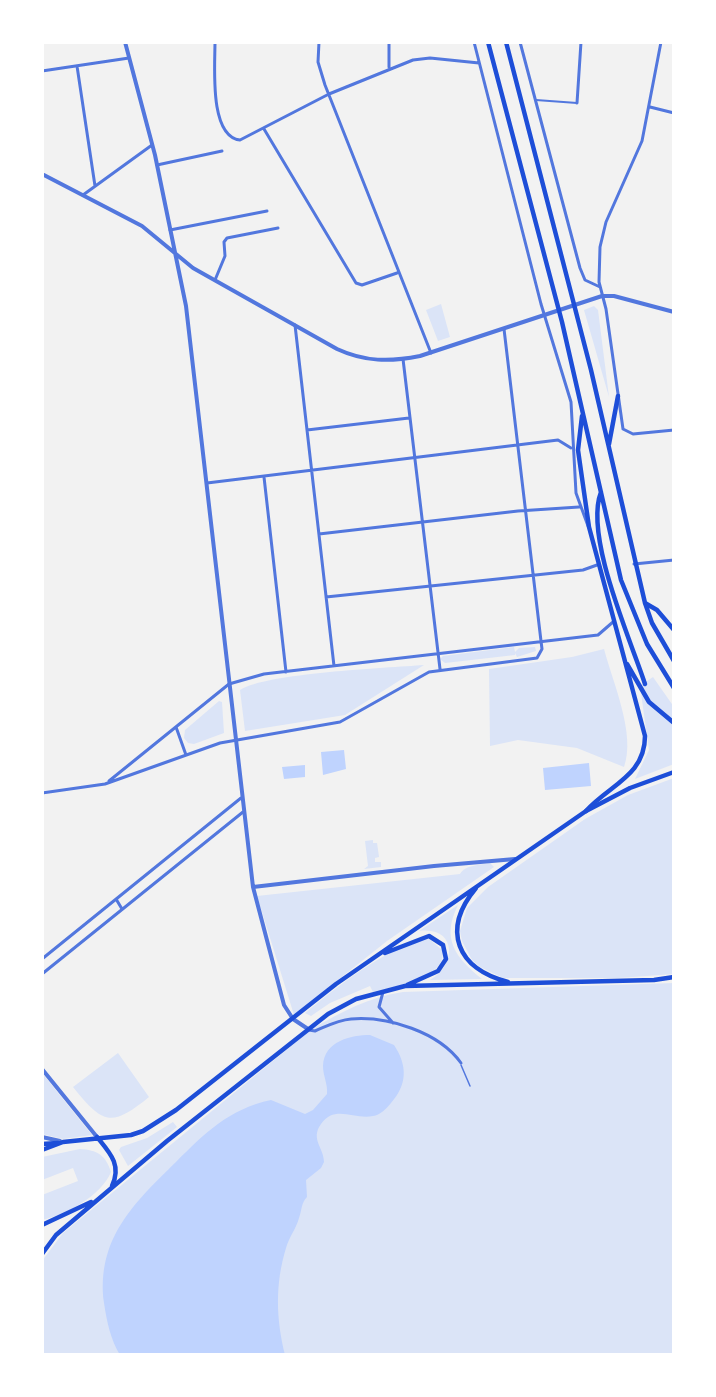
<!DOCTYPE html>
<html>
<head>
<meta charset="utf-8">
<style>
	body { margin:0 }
	#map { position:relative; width:716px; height:1397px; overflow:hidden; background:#f2f2f2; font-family:"Times New Roman",serif }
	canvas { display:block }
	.frame { position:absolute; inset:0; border:44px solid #fff; pointer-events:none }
</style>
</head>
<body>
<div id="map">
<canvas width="716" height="1397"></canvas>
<div class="frame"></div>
</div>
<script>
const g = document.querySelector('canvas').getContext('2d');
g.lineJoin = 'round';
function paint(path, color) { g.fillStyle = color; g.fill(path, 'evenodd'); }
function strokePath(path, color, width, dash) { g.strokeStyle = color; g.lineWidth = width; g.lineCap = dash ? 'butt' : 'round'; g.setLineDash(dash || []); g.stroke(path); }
paint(new Path2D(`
	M441 304 450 337 438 341 426 310Z
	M594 306 598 310 609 397 584 310Z
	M514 647 515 652 519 648 535 647 536 651 517 657 515 653V655L445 663 440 659 443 656Z
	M604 649C613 683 636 734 624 767L577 748 518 740 490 746 489 669 572 657Z
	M424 665 345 715 245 731 240 690C266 673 386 668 424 665Z
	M653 677 674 707V764L635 779 649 750 640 686Z
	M219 701 222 702 224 733 194 744 188 743 184 738 185 730Z
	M674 778V974L618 978H503L480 967 472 960 462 941 460 931 467 908 488 887 585 819 628 795Z
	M373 840V843H377L379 857 375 858V862H381V867L364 869 368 866 365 841Z
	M490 863 494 867 387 941 294 1015 257 896 460 874C465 865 480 865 490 863Z
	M458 905C441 939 455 957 482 979L430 980C458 964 456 926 419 931Z
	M428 938 442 950C449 978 392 987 373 992L370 986 330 1003 311 1016 305 1013C342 983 381 951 428 938Z
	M674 983V1355H42V1261L63 1233 312 1029C341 1012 369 997 403 992Z
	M118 1053 149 1097C111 1128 103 1124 73 1087Z
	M42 1073 92 1135 63 1139 42 1134Z
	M173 1122 177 1127 128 1166 119 1150 121 1147 147 1138Z
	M80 1149C97 1150 106 1155 111 1172 101 1196 67 1214 42 1220V1195L78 1181 73 1168 42 1180V1157Z`), '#dbe4f7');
paint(new Path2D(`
	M344 750 346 769 323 775 321 752Z
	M589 763 591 786 545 790 543 768Z
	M305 765V777L284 779 282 767Z
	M370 1035 394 1045C408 1066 407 1085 391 1103 386 1109 380 1115 373 1116 354 1120 335 1104 321 1124 310 1139 324 1148 324 1162L321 1168 306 1180 307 1197C301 1203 302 1210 299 1218 296 1229 289 1237 286 1248 275 1284 276 1319 285 1355H120C110 1338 107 1322 104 1303 96 1239 134 1203 176 1162 205 1133 229 1109 271 1100L305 1114 313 1110 327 1094C328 1084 323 1076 323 1066 324 1041 351 1035 370 1035Z`), '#bfd3fe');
strokePath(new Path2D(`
	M461 1065 470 1086`), '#5277de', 1.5);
strokePath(new Path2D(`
	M536 100 577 103`), '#5277de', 2);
strokePath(new Path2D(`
	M215 42C215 67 209 136 240 140L329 94 413 60 430 58 479 63
	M319 42 318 62 325 85 431 353
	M474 42 541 304 571 402 576 493 588 526
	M520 42 580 268 585 280 600 287
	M661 42 642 141 606 222 600 247 599 282 606 309 623 429 633 434 674 430
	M77 66 95 186
	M389 67V42
	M42 71 129 58
	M577 103 581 42
	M650 107 674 113
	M264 129 356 283 362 285 397 273
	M157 165 222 151
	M83 195 152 145
	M170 230 267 211
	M215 280 225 256 224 242 227 238 278 228
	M295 325 334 666
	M403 359 440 669
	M307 430 409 418
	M264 477 286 672
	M207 483 558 440 571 448
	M319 534 518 511 579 507
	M634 564 674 560
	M326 597 583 570 597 565
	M176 727 186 755
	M109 781 229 684 264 674 598 635 613 622
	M42 793 105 784 220 743 340 722 429 672 537 658 542 649 541 641 504 329
	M116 899 122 909
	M42 959 241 798
	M42 974 243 812
	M383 992 379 1007 393 1023
	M309 1030 315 1031C327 1026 338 1020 351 1019 388 1016 439 1032 461 1063`), '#5277de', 3);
strokePath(new Path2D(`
	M125 42 155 155 186 306 253 887 284 1005 293 1019 308 1029
	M42 174 142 226 193 268 337 349C365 362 390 362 420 356L602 296H614L674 312
	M253 887 434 866 515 859
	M42 1069 97 1137
	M42 1137 60 1141`), '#5277de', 4);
strokePath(new Path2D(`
	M476 888C441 930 457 969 508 982
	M385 953 429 936 443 945 446 959 438 971 407 985
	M97 1137C110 1153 122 1165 112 1186
	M42 1144 58 1143
	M42 1150 63 1142 131 1135 143 1131 176 1110 336 984 586 811 630 788 674 772
	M42 1225 91 1202
	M42 1254 56 1235 167 1141 328 1014 356 999 405 986 654 980 674 977`), '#1d4ed8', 4.5);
strokePath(new Path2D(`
	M488 42 562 322 621 580 647 644 674 688
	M506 42 591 370 645 603 652 623 674 661
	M582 416 578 450 589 527 645 736C645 776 609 785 586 811
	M609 444 618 396
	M601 492C584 536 630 638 645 684
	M645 603 657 610 674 630
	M627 664 649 702 674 723`), '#1d4ed8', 4.5);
</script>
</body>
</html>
